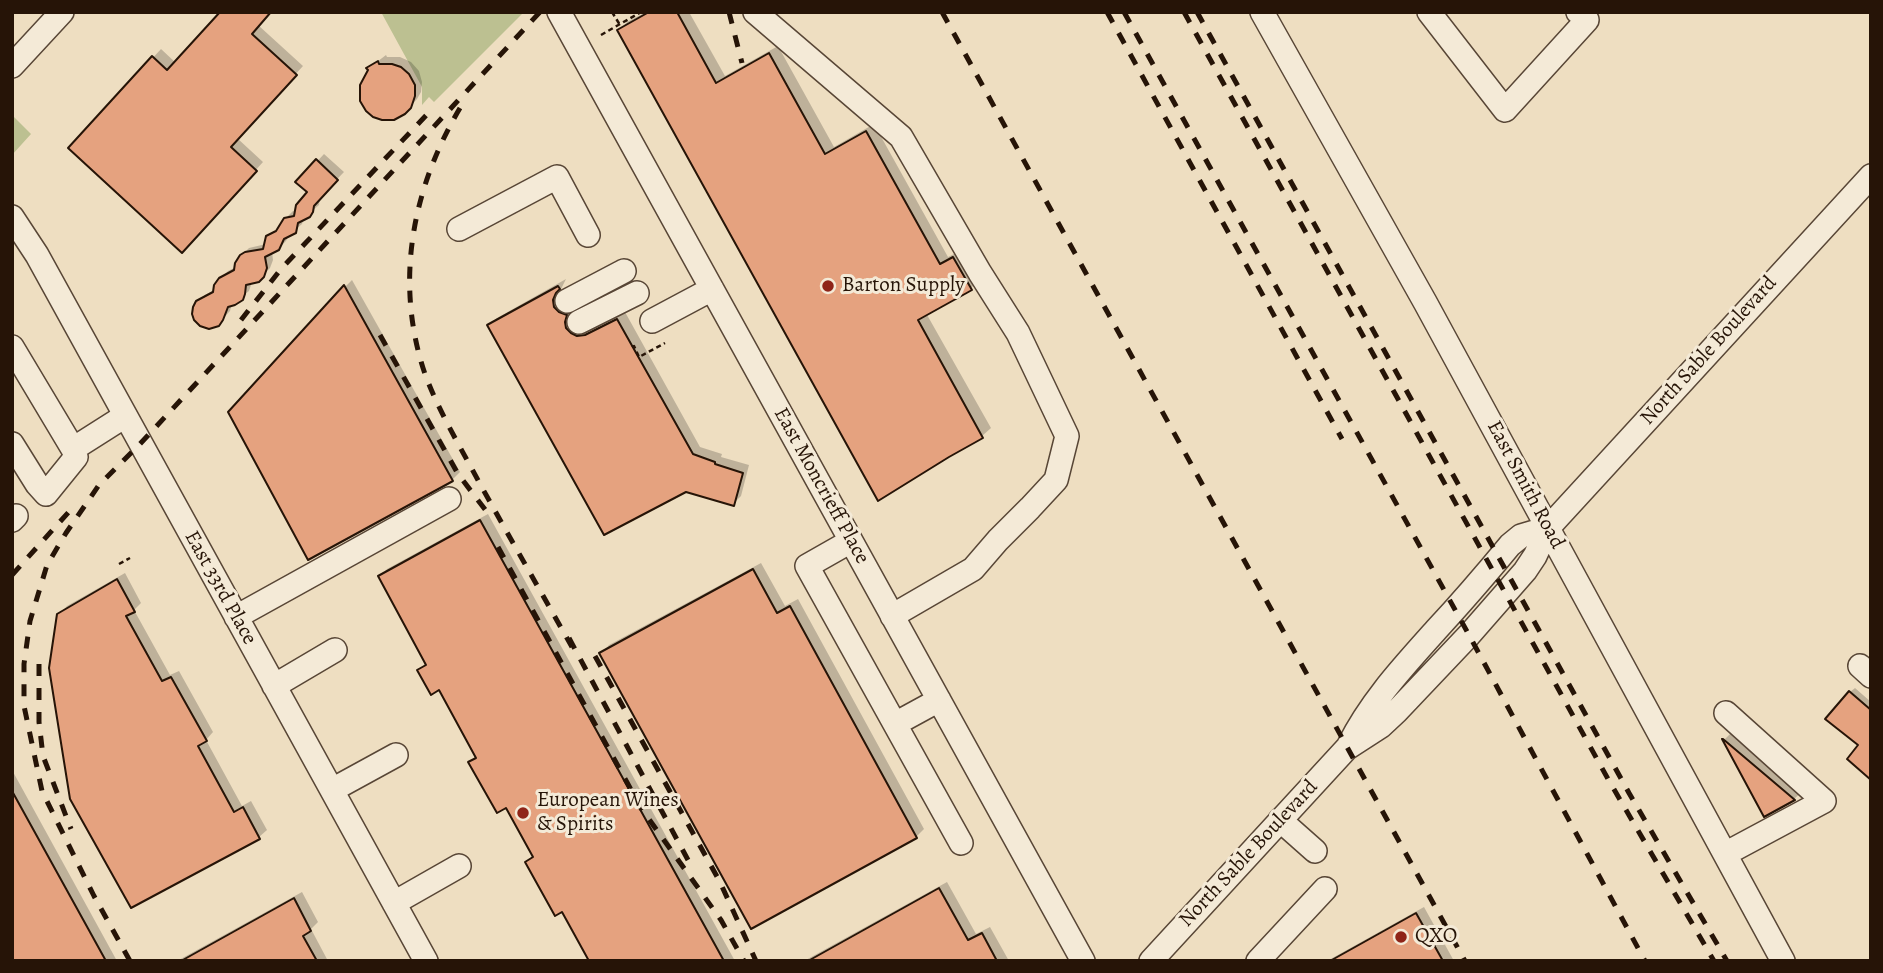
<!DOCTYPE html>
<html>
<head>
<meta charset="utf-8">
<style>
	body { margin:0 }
	#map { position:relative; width:1883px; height:973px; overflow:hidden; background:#eedec1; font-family:Alegreya,serif }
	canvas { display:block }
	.frame { position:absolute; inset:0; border:14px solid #261407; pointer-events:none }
</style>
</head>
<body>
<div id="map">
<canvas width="1883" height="973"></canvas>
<div class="frame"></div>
</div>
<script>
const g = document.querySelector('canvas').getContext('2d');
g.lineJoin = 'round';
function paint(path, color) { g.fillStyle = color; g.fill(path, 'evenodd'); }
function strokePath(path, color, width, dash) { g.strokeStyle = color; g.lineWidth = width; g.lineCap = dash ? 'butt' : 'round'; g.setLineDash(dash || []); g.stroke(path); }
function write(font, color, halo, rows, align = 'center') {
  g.font = font + ' Alegreya,serif'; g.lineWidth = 6; g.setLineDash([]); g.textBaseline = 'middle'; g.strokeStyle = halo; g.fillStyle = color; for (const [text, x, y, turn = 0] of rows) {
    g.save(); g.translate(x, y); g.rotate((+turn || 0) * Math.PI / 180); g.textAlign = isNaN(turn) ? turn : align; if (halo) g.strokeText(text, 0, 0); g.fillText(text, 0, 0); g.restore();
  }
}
paint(new Path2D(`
	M381 12H524L434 102 429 97 422 105V87Z
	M12 115 31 134 12 155Z`), '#bcc091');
paint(new Path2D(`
	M646 12H689L725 76 778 46 834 147 874 124 948 257 962 250 979 280 971 288 926 313 991 428 982 436 948 455 619 31 627 22Z
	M258 25 303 66 237 138 263 162 190 243 70 148 161 49 176 63Z
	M386 55 387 57H400L411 62 419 71 422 82 421 92 417 99 409 108 369 68Z
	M324 154 344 172 320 197 319 205 304 218 302 224 289 235 286 241 278 249 272 252 273 260 270 268 258 280 252 282 249 291 232 304 230 311 218 324 198 302 205 295 215 289 220 279 228 271 236 267 241 256 249 248 266 244 267 237 281 227 285 219 293 211 297 210 309 192 298 182Z
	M566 279 560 291 561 299 574 307 572 313 573 320 586 329 594 328 625 312 700 447 722 454 721 457 749 465 741 496 733 504 489 325 497 318Z
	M352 280 460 472 452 480 345 287Z
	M488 514 735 961H591L563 910 527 862 534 855 506 806 470 762 477 756 440 688 419 670 427 662 380 577 387 569Z
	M761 563 785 606 798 599 924 829 916 837 602 653 609 645Z
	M125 573 141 603 134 610 170 675 179 671 213 732 206 740 242 806 251 801 267 830 259 837 132 906 59 615 67 606Z
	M1855 688 1871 702V720L1861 745 1850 692Z
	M1732 732 1802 792 1794 799 1765 815 1725 739Z
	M12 770 117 961H12Z
	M947 882 976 934 990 927 1009 961H804Z
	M302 892 318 922 311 929 328 961H177Z
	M1424 907 1454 961H1327Z`), '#0003');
const building = new Path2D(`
	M220 12H271L252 34 297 75 231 147 257 171 182 253 68 148 152 56 167 70Z
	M649 12H677L716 83 769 53 825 154 866 131 940 264 953 257 972 290 918 320 983 438 949 457 878 501 617 30Z
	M378 61 379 64H392L401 67 409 74 415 85V96L411 108 405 114 394 120H382L373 117 366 111 360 101V85L368 70 366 68Z
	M316 159 338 180 314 206 313 212 310 217 298 223 296 233 284 239 279 250 265 257 267 268 264 277 259 282 246 285 245 294 243 300 235 305 228 307 223 320 219 326 209 329 200 326 194 320 192 314 193 307 196 301 213 292 214 285 219 278 234 270 235 263 240 255 245 252 263 249 266 236 276 231 284 218 294 216 296 205 307 192 295 182Z
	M344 285 453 481 308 560 228 412Z
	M558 286 560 289 556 293 553 300 554 307 559 312 567 315 565 322 566 328 571 333 577 336 585 335 617 319 693 454 715 462V464L743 473 734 506 686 492 604 535 487 325Z
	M480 520 724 961H589L562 912 555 916 525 862 533 857 506 808 497 813 468 762 476 758 439 690 431 695 417 670 426 665 378 576Z
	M753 569 777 613 790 606 917 838 751 929 599 653Z
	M117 579 135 612 126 616 162 681 171 677 207 741 198 746 234 812 243 807 260 839 131 908 70 799 49 668 57 614Z
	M1849 691 1871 710V780L1847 759 1858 745 1825 719Z
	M1722 739H1723L1795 800 1764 817Z
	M12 791 106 961H12Z
	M939 888 968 940 982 933 997 961H808Z
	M294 898 311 931 303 936 317 961H181Z
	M1416 913 1443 961H1330Z`);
paint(building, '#e5a27f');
strokePath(building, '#261407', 2);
const minor = new Path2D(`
	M559 12 1083 961
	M755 12 901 137 980 273 1018 333 1067 436 1056 480 1030 508 998 540 973 569 892 616
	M1262 12 1425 302 1783 961
	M1429 12 1505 110 1587 20 1578 12
	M12 66 62 12
	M12 217 37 255 426 961
	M459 229 557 177 588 235
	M567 301 624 271
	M652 321 712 289
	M579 322 637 293
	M12 347 73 449 125 416
	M12 444 37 484 46 494 76 457 73 449
	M12 520 16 516
	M851 541 807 566 961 843
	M236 617 449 499
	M1860 666 1871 676
	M274 686 335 650
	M895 724 939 700
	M1349 745C1371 701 1403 667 1436 630 1462 602 1486 574 1510 545L1521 536 1548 528
	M332 790 396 755
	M1280 820 1315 851
	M1725 854 1824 801 1726 713
	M394 903 459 866
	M1151 961 1347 748 1381 726 1396 712 1469 635 1525 571 1535 556 1548 528 1871 176
	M1258 961 1325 889`);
strokePath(minor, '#584636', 26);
strokePath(new Path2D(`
	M612 12 620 25
	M601 35 641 12
	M632 347 634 346 639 357 665 343
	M119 564 130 558`), '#261407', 2.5, [5, 3.5]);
strokePath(minor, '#f4ead7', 23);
strokePath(new Path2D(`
	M729 12 742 63
	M942 12 1465 961
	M1107 12 1342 439
	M1124 12 1469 635 1645 961
	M1184 12 1608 779 1714 961
	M1197 12 1629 793 1727 961
	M460 108C412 189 394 283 425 374 439 412 461 448 480 484 510 538 541 592 572 647
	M241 320 281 269 434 107
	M380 335 458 474 487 512
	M498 547 641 808 721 920 744 961
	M12 575 75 505
	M569 638 688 860
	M595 656 720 882 756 961
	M39 664V722L43 756 71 829
	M130 961 94 896 42 791 24 706V664L30 621 47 565 66 533 99 485 140 444 540 12`), '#261407', 5, [12, 12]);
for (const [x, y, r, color] of [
	[828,286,7,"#8f2418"],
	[523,813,7,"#8f2418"],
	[1401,937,7,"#8f2418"]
]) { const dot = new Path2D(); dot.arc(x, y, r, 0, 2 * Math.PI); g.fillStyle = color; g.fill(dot); strokePath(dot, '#f4ead7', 2.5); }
write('21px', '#261407', '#f4ead7', [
	["Barton Supply",842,286],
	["European Wines",537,801],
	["& Spirits",537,825],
	["QXO",1415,937]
], 'left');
write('21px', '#261407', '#f4ead7', [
	["North Sable Boulevard",1709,351,-48],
	["East Smith Road",1525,485,62],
	["East Moncrieff Place",821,486,61],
	["East 33rd Place",220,588,61],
	["North Sable Boulevard",1249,854,-47]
]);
</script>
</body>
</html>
